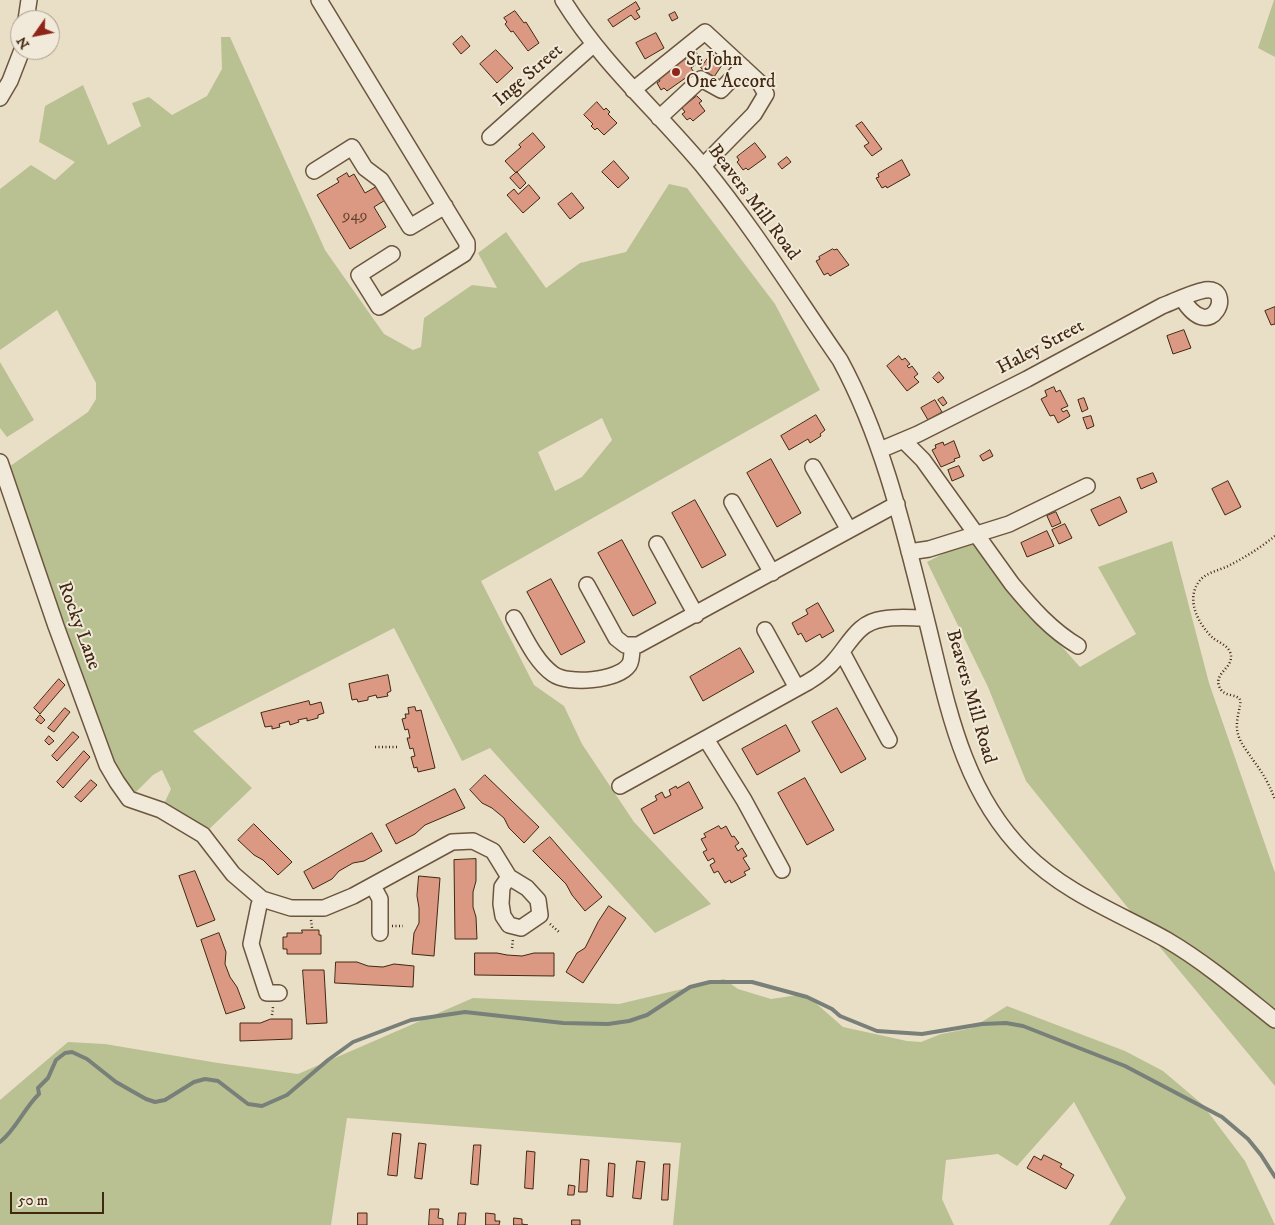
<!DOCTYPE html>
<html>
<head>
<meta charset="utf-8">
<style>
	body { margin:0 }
	#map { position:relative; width:1275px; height:1225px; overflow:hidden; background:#e9dfc6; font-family:"IM FELL DW Pica",serif }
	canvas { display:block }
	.north { position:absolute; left:10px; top:10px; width:50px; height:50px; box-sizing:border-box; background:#f1eada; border:1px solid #ab9c89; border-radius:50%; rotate:237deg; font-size:14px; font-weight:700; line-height:20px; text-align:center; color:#422810 }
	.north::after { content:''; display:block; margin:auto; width:18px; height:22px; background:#8f2418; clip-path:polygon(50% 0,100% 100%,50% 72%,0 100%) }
	.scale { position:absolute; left:10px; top:1192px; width:94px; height:22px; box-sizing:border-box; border:2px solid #422810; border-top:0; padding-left:6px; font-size:15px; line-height:18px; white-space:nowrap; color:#422810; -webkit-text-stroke:4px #f1eada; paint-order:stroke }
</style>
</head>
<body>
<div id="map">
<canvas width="1275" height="1225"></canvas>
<div class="north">N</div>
<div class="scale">50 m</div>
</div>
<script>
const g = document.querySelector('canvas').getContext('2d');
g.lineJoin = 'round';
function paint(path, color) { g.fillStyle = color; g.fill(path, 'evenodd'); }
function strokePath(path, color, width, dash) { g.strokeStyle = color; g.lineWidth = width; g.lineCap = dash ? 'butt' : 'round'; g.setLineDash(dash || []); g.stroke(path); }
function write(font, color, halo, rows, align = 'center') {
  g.font = font + ' "IM FELL DW Pica",serif'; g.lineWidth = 4; g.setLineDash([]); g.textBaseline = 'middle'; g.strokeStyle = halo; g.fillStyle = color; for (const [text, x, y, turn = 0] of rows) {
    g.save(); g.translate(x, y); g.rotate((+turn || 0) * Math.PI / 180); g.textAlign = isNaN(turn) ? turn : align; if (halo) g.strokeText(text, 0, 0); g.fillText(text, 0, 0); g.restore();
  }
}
paint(new Path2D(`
	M1274 0H1275V57L1258 48Z
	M221 37H230L325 250 384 334 413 350 421 347 424 318 472 285 497 288 478 253 506 232 546 288 580 263 626 252 669 184 687 188 775 304 820 390 481 581 534 685 564 706 582 744 634 822 711 904 655 933 490 748 462 761 394 628 193 731 252 788 203 835 161 810 171 789 162 770 153 775 129 799 117 782 3 471 88 412 96 399V383L57 310 0 350V189L31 165 55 180 75 162 39 142 45 106 83 85 108 145 141 126 132 103 149 97 172 115 207 96 222 69ZM602 418 612 440 582 477 555 491 538 452Z
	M0 362 34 420 7 437 0 428Z
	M973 538 1006 584 1080 667 1136 634 1098 567 1172 541 1209 683 1275 873V1006L1270 1016 1275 1020V1086L1144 928 1026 781 988 687 927 562Z
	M724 979 738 989 771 999 798 995 810 998 843 1027 907 1041 921 1042 941 1034 972 1028 1007 1006 1125 1051 1163 1071 1202 1104 1245 1161 1275 1225H1109L1126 1198 1074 1102 1017 1166 998 1154 946 1160 942 1199 954 1225H673L681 1143 347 1118 331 1225H0V1100L68 1042 105 1044 218 1063 298 1074 473 998 619 1004Z`), '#b9c193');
strokePath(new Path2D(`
	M0 1142C16 1130 24 1108 39 1094L38 1088 48 1078 56 1060 65 1053 72 1052 87 1059 116 1082 146 1099 155 1102 165 1100 194 1082 205 1079 218 1081 248 1104 262 1106 287 1095 328 1060 353 1042 411 1020 465 1012 563 1023 608 1024 629 1021 647 1015 690 987 710 982H752L807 997 832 1009 840 1016 877 1031 922 1034 982 1024 1006 1023 1023 1026 1125 1066 1222 1117 1248 1139 1261 1155 1275 1177`), '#788079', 4);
const building = new Path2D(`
	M636 2 640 9 636 11 640 17 635 20 631 15 613 27 608 20Z
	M515 11 524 23 526 22 539 43 528 51 513 31 511 32 505 24 507 22 504 18Z
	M675 12 678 18 672 21 669 15Z
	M656 33 664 48 645 59 636 43Z
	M462 36 470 46 461 54 453 44Z
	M496 50 513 68 497 83 480 64Z
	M695 51 702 60 691 68 694 72 667 91 664 88 661 90 657 83 660 81 657 76 684 57 686 60Z
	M711 54 724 62 714 77 701 68Z
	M697 96 702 101 699 103 705 111 693 121 690 118 687 120 682 114 685 112 682 108Z
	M597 102 604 110 606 108 610 112 608 114 617 123 604 135 597 128 595 130 591 126 593 124 584 115Z
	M862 122 882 149 872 156 864 146 869 143 856 126Z
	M533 133 545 147 516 173 505 161 521 147 519 145Z
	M755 143 766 157 748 170 746 168 743 170 737 162 739 160 737 157Z
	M787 157 791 162 782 169 778 164Z
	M902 160 910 175 887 188 886 186 882 188 876 178 879 177 878 174Z
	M614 161 629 178 618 188 602 172Z
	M517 172 526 183 520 189 510 178Z
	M347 173 349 177 354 174 365 193 379 185 387 199 374 207 386 227 350 249 317 195 339 182 337 179Z
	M529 185 540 198 523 213 507 195 514 189 518 194Z
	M572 193 584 208 570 219 558 204Z
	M833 249 834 250 837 249 849 265 830 276 828 273 824 275 816 261 820 259 819 257Z
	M1275 307V324L1271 325 1265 311Z
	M1184 330 1191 348 1173 354 1167 336Z
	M899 356 902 360 905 358 910 364 907 366 909 368 912 366 918 374 914 377 919 382 907 391 887 366Z
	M939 372 944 378 938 383 933 378Z
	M1054 387 1056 392 1060 390 1068 406 1061 409 1063 412 1067 410 1070 416 1058 423 1054 415 1050 416 1041 399 1047 396 1045 391Z
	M943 397 947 403 943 406 938 400Z
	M1084 398 1088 409 1082 412 1078 400Z
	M935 400 942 412 928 420 921 408Z
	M816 415 825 430 820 434 821 436 810 443 808 439 789 450 781 436Z
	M1091 416 1094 426 1087 429 1083 418Z
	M954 441 960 457 954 459 955 461 941 467 932 450 936 448 935 445 943 442 944 445Z
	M990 450 993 456 983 461 980 456Z
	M771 459 801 513 777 527 747 473Z
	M959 466 964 476 952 481 948 470Z
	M1153 473 1157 482 1141 489 1137 479Z
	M1228 481 1241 507 1225 515 1212 489Z
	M1120 497 1127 512 1099 526 1091 510Z
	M695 500 726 555 702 568 672 513Z
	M1056 512 1061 523 1052 527 1047 516Z
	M1065 524 1072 538 1059 544 1052 530Z
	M1047 531 1054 546 1027 557 1021 543Z
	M622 540 656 603 633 616 598 553Z
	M551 579 585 642 561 655 527 592Z
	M818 603 834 631 822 638 820 634 806 642 801 633 798 635 792 623 808 614 806 610Z
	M740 648 754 672 703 701 690 677Z
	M388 675 391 691 387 693 388 696 377 698 376 695 368 697V700L358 702 357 699 352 700 349 684Z
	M59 679 65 685 40 714 34 708Z
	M309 701 310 705 321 702 324 713 318 715V718L307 721V718L298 720 299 722 290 725 289 721 279 724 280 727 272 729V726L265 727 261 713Z
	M415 707 416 711 421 710 435 768 418 772 417 767 414 768 411 757 415 756 413 748 410 749 407 738H410L408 729 405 730 402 719 406 718 405 714H409L408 708Z
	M65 708 70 712 54 732 48 728Z
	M837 708 866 759 841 773 812 722Z
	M40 715 45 720 41 724 36 720Z
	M786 725 800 751 757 775 742 749Z
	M73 732 79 737 57 761 52 756Z
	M49 736 54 741 49 745 45 741Z
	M84 751 90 757 63 788 57 782Z
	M485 775 539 827 524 843 509 828 504 818 492 808 482 803 470 790Z
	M805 778 834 830 807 845 778 793Z
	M91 780 97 785 81 802 75 797Z
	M689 782 703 808 654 834 641 809 657 800 655 796 662 792 665 798 671 795 669 790 676 786 677 788Z
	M455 789 465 808 425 825 415 834 396 844 386 825Z
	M254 824 292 862 278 875 263 860 254 855 238 840Z
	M719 826 721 829 726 826 732 837 734 836 739 843 735 846 738 851 742 848 747 856 743 858 750 869 744 872 746 875 731 883 730 880 725 883 718 871 714 873 710 865 715 862 713 858 708 861 703 852 707 850 701 839 706 837 704 834Z
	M372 833 382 851 364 861 353 863 339 871 332 879 313 889 304 872Z
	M550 837 602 897 585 911 572 895 566 884 533 851Z
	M476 859V881L473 892V907L476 917 477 939H455L454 860Z
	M195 871 215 920 197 927 179 876Z
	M419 876 440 878 434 956 412 954 414 933 419 923V908L417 896Z
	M609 906 626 918 583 983 566 972 577 953 585 948 598 922Z
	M302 930H319V935H321V954H287V949H283V937H287V933H302Z
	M219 933 226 952 225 964 230 977 237 987 245 1008 226 1014 201 940Z
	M475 953H497L507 955 522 956 534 953H554V976L475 975Z
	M336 962H357L368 966 383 967 394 964 414 966 413 987 335 983Z
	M303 970H324L327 1023 307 1024Z
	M271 1019H292V1039L240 1041V1023H260Z
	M393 1133 401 1134 397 1176 388 1175Z
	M419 1143 426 1144 422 1179 415 1178Z
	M474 1145H481L478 1185 471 1184Z
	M527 1151 535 1152 533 1189 525 1188Z
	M1044 1155 1062 1164 1060 1167 1074 1175 1066 1189 1027 1168 1034 1156 1041 1160Z
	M581 1159 589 1160 587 1192H579Z
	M637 1161 645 1162 641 1199 633 1198Z
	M609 1163 615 1164 613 1197 607 1196Z
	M664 1164H670L668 1200H662Z
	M569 1185 575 1186 574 1195H568Z
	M430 1209H439L438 1218 443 1219V1225H429Z
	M358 1213H367V1225H358Z
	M459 1213H466L465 1225H458Z
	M486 1213 495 1214V1221H500L499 1225H486Z
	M514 1218 522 1219V1224L528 1225H514Z
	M572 1220H580V1225H572Z`);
paint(building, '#db9883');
strokePath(building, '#422810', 1);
const minor = new Path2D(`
	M319 0 467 243V249L464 254 379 307 359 275 392 254
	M563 0C602 63 655 109 702 165 753 227 795 295 840 360 885 443 905 535 928 626 948 708 963 791 1025 853 1066 894 1119 913 1167 940 1206 963 1240 992 1275 1020
	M26 20 29 0
	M633 90 705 32 759 82 766 94 754 114 703 166
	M0 98 10 81 22 50
	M659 118 701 79 721 90 743 67
	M490 137 593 45
	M314 171 352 147 365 168 381 180 410 227 445 206
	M904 441 923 460 1012 584C1032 608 1051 630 1078 646
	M880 450 918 434 1027 379 1162 306C1175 301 1190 293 1205 290 1236 285 1212 348 1182 298
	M0 462 56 626 107 765 117 782 129 799 161 810 203 835 233 874 262 899 291 908H324L353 896 452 842 473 841 493 851 509 877 527 888 538 900 540 915 521 928 509 925 503 916 501 904 502 887 509 877
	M813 467 849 530
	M732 502 772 573
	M657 544 696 615
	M909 552 929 549 1009 524 1087 486
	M587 585 616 638 625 645H638L897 504
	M514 618C525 637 535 661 553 674 568 685 618 681 629 665 632 661 632 652 632 646
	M765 630 797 688
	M842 652 889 740
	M706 739 744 800 782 870
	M620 786 808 682C818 676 828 669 835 660 850 643 858 622 883 619 897 616 912 618 926 618
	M373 886 380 899V933
	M262 899 259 905 251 944 267 993H279`);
strokePath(minor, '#6c563e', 18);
strokePath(new Path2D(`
	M1275 536C1261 547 1246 557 1230 565 1219 571 1205 572 1198 583 1186 601 1199 625 1213 638 1218 642 1227 645 1230 652 1236 667 1214 672 1219 686 1223 698 1237 693 1240 700 1242 704 1234 722 1238 734 1240 743 1248 752 1253 760 1262 772 1270 785 1275 800
	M375 747H397
	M311 920 312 928
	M550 924 559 932
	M392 926H403
	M512 948 513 939
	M272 1015 273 1007`), '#422810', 2.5, [1, 2.5]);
strokePath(minor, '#f1eada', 15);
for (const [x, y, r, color] of [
	[676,72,5,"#8f2418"]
]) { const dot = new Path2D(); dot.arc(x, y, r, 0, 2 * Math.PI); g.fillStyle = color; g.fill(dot); strokePath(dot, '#f1eada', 2); }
write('16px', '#68442d', null, [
	["949",355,217]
]);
write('19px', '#422810', '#f1eada', [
	["St John",686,61],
	["One Accord",686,83]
], 'left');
write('19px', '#422810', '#f1eada', [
	["Inge Street",529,76,-41],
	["Beavers Mill Road",753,203,53],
	["Haley Street",1041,348,-28],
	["Rocky Lane",78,626,70],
	["Beavers Mill Road",970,697,74]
]);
</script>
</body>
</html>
